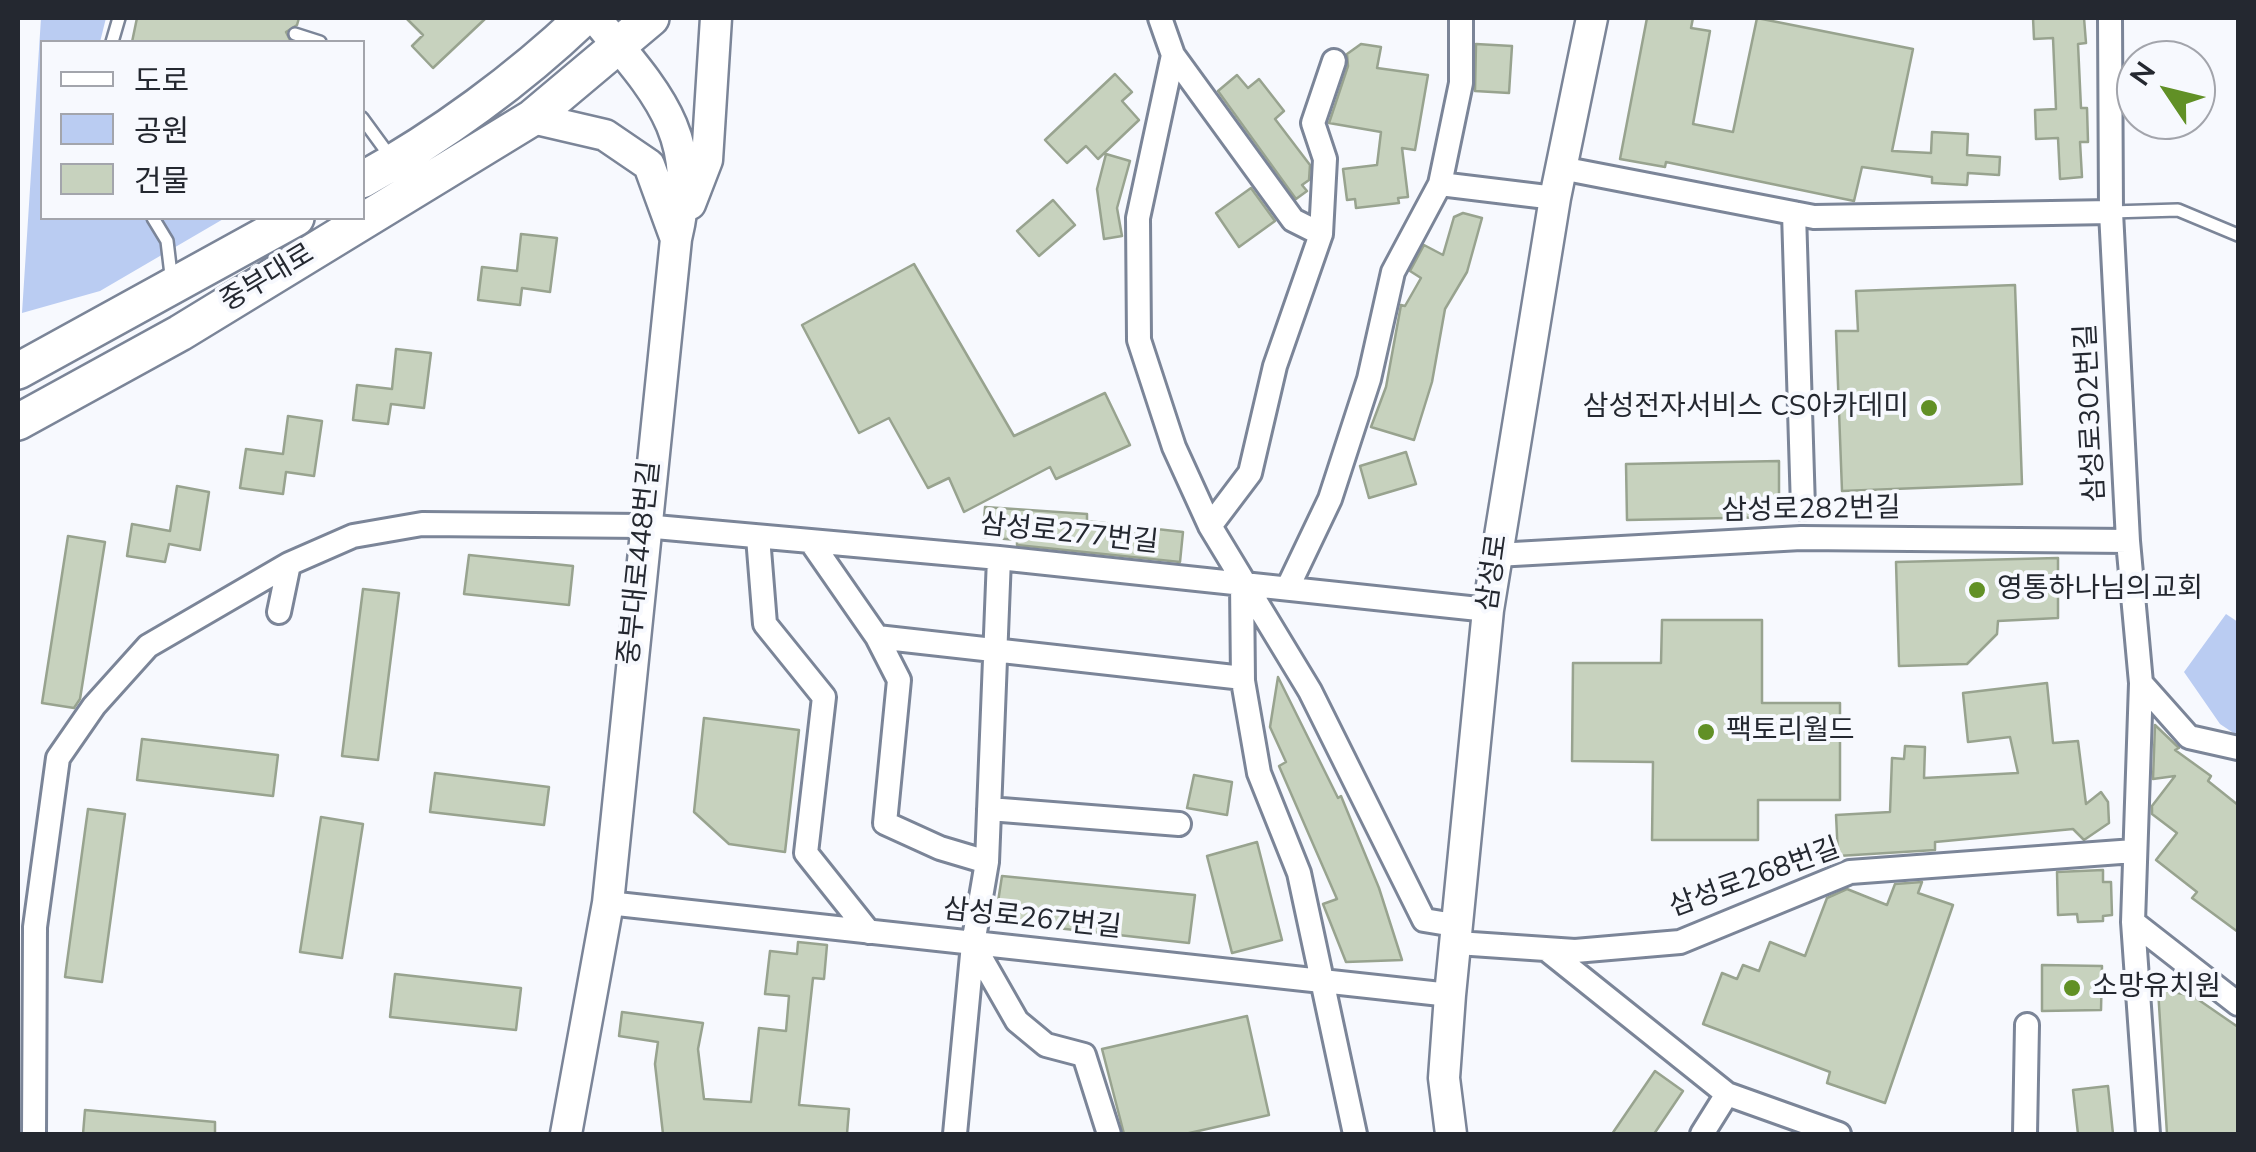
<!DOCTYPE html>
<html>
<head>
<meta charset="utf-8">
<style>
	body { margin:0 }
	#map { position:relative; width:2256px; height:1152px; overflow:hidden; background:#f7f9fe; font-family:"Nunito Sans","Noto Sans KR",sans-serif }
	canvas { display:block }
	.frame { position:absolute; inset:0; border:20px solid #242830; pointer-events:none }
	.legend { position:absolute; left:40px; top:40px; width:325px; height:180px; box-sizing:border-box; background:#f7f9fe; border:2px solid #a3a5ac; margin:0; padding:12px 18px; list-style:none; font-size:30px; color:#242830 }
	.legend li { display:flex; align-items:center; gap:20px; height:50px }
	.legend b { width:50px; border:2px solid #a3a5ac }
	.north { position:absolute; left:2116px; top:40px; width:100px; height:100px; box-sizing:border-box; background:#f7f9fe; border:2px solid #a3a5ac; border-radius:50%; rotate:305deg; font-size:28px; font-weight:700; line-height:40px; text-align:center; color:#242830 }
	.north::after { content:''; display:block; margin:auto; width:35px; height:45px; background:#619026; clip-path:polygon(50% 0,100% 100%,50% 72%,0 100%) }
</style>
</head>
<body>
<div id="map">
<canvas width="2256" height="1152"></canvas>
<div class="frame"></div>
<ul class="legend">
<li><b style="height:12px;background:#fff"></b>도로</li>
<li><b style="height:28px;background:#baccf2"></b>공원</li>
<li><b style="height:28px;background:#c7d2be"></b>건물</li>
</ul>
<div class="north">N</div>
</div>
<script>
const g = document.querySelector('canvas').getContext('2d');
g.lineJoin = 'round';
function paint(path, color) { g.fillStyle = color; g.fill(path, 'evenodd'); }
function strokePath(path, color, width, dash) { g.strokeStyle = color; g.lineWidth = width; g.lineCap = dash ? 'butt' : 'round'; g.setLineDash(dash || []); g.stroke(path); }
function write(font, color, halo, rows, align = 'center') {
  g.font = font + ' "Nunito Sans","Noto Sans KR",sans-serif'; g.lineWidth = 8; g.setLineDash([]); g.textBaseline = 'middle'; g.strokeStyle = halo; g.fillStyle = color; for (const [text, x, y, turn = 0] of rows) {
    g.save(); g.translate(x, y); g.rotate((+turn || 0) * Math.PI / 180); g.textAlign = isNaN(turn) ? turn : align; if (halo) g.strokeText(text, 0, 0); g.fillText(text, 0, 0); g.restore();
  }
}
paint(new Path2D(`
	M41 18H106L100 42H42V218H225L100 291 22 313Z
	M2226 614 2238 622V736L2220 724 2184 672Z`), '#baccf2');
const building = new Path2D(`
	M137 18H299L297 25 286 32 291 42H132Z
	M406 18H486L433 68 412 46 423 35Z
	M1647 18H1693L1691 28 1710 31 1693 124 1733 132 1757 18 1913 49 1892 151 1931 153 1932 132 1968 134 1967 155 2000 157 1999 175 1968 173 1967 185 1932 183V177L1862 167 1854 201 1666 162 1665 167 1620 159Z
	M2033 18H2084L2086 43 2078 44 2081 108H2087L2088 142H2080L2082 177 2060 179 2058 138 2036 139 2035 110 2056 109 2053 38 2034 39Z
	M1361 44 1381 47 1377 68 1428 75 1415 150 1402 148 1408 197 1398 198 1399 203 1356 208 1355 199 1347 200 1343 169 1377 165 1381 132 1329 123 1348 66 1347 54Z
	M1476 44 1512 46 1509 93 1475 91Z
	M1115 74 1132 92 1122 101 1139 120 1098 159 1086 146 1067 163 1045 140Z
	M1237 75 1248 88 1259 79 1284 111 1275 119 1310 165 1309 180 1302 185 1307 191 1296 199 1218 91Z
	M1106 154 1130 161 1117 208 1122 236 1104 239 1097 189Z
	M1251 188 1275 221 1239 247 1216 213Z
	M1053 200 1075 225 1039 256 1017 231Z
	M1463 213 1482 218 1467 272 1445 309 1432 382 1414 440 1371 427 1386 387 1401 305 1405 306 1421 278 1410 271 1424 245 1443 255 1454 217Z
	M521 234 557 238 550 292 522 288 520 305 478 300 482 267 517 271Z
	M914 264 1014 436 1105 393 1130 445 1056 479 1050 467 964 512 949 478 928 488 889 418 859 433 802 325Z
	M2015 285 2022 484 1842 491 1836 331H1858L1856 291Z
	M396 349 431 353 424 408 391 404 388 424 353 420 357 385 392 389Z
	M288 416 322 421 314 476 286 472 283 494 240 488 246 449 283 454Z
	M1406 452 1416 484 1369 498 1360 466Z
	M1779 461V517L1627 520 1626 464Z
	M177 486 209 492 200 550 169 544 165 562 127 556 132 524 170 531Z
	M985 507 1087 514V521L1183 532 1180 562 1017 545V540L983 537Z
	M68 536 105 542 80 699 74 708 42 703Z
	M469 555 573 566 569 605 464 594Z
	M2058 558V618L1998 621 1997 634 1967 664 1899 666 1896 562Z
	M363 589 399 593 378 760 342 756Z
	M1662 620H1762V703H1840V800H1758V840H1652L1653 762 1572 761 1573 663H1661Z
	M1278 677 1338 798 1341 796 1379 888 1402 960 1346 962 1323 904 1337 899 1279 766 1286 762 1270 727Z
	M2047 683 2053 743 2078 741 2086 804 2101 792 2108 802 2109 823 2084 840 2073 829 1935 842V850L1838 856 1836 815 1890 812 1892 758 1904 759 1905 746 1925 747 1924 778 2018 773 2010 737 1968 742 1963 693Z
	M704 718 799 730 785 852 729 844 694 812Z
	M2155 725 2179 748 2175 750 2211 776 2208 781 2238 805V932L2192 898 2197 892 2156 860 2177 833 2152 814V806L2175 776 2153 779Z
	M142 739 278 755 273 796 137 780Z
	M435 773 549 787 544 825 430 812Z
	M1194 775 1232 782 1227 815 1187 808Z
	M88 809 125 814 102 982 65 977Z
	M321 817 363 824 342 958 300 952Z
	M1257 842 1282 940 1232 953 1207 856Z
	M2103 870V882H2111L2112 915 2103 916V921L2078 922 2077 914 2058 915 2057 872Z
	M1002 876 1195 895 1189 943 995 921Z
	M1922 882 1918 893 1953 905 1885 1103 1827 1083 1830 1072 1703 1024 1722 973 1737 979 1743 965 1759 971 1770 942 1805 956 1827 898 1847 889 1887 905 1895 884Z
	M798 942 827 945 824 979 813 978 799 1105 849 1109 847 1134H663L655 1064 658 1042 619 1036 622 1012 703 1023 698 1049 704 1099 751 1102 759 1028 786 1031 789 996 765 994 770 951 797 954Z
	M2042 965 2102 966 2101 1010 2042 1011Z
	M395 974 521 988 516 1030 390 1017Z
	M2158 989 2193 996 2238 1027V1134H2167Z
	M1247 1016 1269 1115 1185 1134H1124L1102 1049Z
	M1655 1071 1683 1091 1654 1134H1612Z
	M2108 1086 2113 1134H2078L2073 1090Z
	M85 1110 215 1122V1134H83Z`);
paint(building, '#c7d2be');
strokePath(building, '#98a38f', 2.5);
const lane = new Path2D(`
	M295 34 320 42
	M112 42 119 18
	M362 118 392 159
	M2111 212 2178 210 2238 235
	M153 218 167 241 172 283`);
const street = new Path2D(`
	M1160 18 1173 55 1138 218 1139 340 1174 447 1210 526 1310 691 1424 920 1460 926
	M2110 18 2111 212 2128 541 2141 683 2189 737 2238 748
	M1173 55 1293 220 1321 234 1275 366 1250 473 1210 526
	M1561 168 1814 217 2111 212
	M1440 184 1555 198
	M1794 213 1803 508
	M1321 234 1325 159 1313 123 1334 61
	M758 537 765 624 824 697 806 853 869 932
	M811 542 877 637 899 680 885 823 940 848 987 862
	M1496 555 1801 538 2128 541
	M1242 583 1243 681 1259 773 1299 873 1355 1134
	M1288 587 1330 499 1369 379 1393 272 1440 184 1461 83V18
	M279 612 289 564 353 536 422 524 644 526 999 558 1488 610
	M877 637 1243 678
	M2141 683 2133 922 2148 1134
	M989 809 1179 824
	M608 903 1450 995
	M2133 922 2238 1004
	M1457 943 1575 951 1680 942 1850 872 2134 851
	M973 944 1017 1021 1046 1045 1084 1055 1109 1134
	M1546 949 1727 1094 1839 1134
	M34 1134 35 927 58 758 94 706 148 646 289 564
	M955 1134 973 944 987 862 999 558
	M1702 1134 1727 1094
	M2025 1134 2027 1025`);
const secondary = new Path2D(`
	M532 118 605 135 649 165 676 239
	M690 204 707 160 716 18
	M566 1134 608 903 676 239C701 135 658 94 595 18
	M1451 1134 1444 1078 1450 995 1488 610 1555 198 1592 18`);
const primary = new Path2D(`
	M362 180C440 137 519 79 583 18
	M18 371 296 218
	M18 422 180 333 532 118 651 18`);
strokePath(lane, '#7b8598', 16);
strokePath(street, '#7b8598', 28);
strokePath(secondary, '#7b8598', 35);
strokePath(primary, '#7b8598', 40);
strokePath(lane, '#fff', 11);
strokePath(street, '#fff', 22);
strokePath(secondary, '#fff', 30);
strokePath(primary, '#fff', 35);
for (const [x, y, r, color] of [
	[1929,408,10,"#619026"],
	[1977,590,10,"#619026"],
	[1706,732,10,"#619026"],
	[2072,988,10,"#619026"]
]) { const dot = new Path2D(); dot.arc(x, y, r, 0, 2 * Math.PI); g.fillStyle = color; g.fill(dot); strokePath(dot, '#f7f9fe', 4); }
write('28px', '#242830', '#f7f9fe', [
	["중부대로",268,279,-31],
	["삼성로302번길",2092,413,-93],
	["삼성로282번길",1811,511,-1],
	["삼성로277번길",1069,535,6],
	["중부대로448번길",641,563,-84],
	["삼성로",1494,573,-82],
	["삼성로268번길",1755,879,-20],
	["삼성로267번길",1032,920,6]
]);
write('28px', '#242830', '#f7f9fe', [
	["삼성전자서비스 CS아카데미",1909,408,"right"],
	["영통하나님의교회",1997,590],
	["팩토리월드",1726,732],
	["소망유치원",2092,988]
], 'left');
</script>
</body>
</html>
